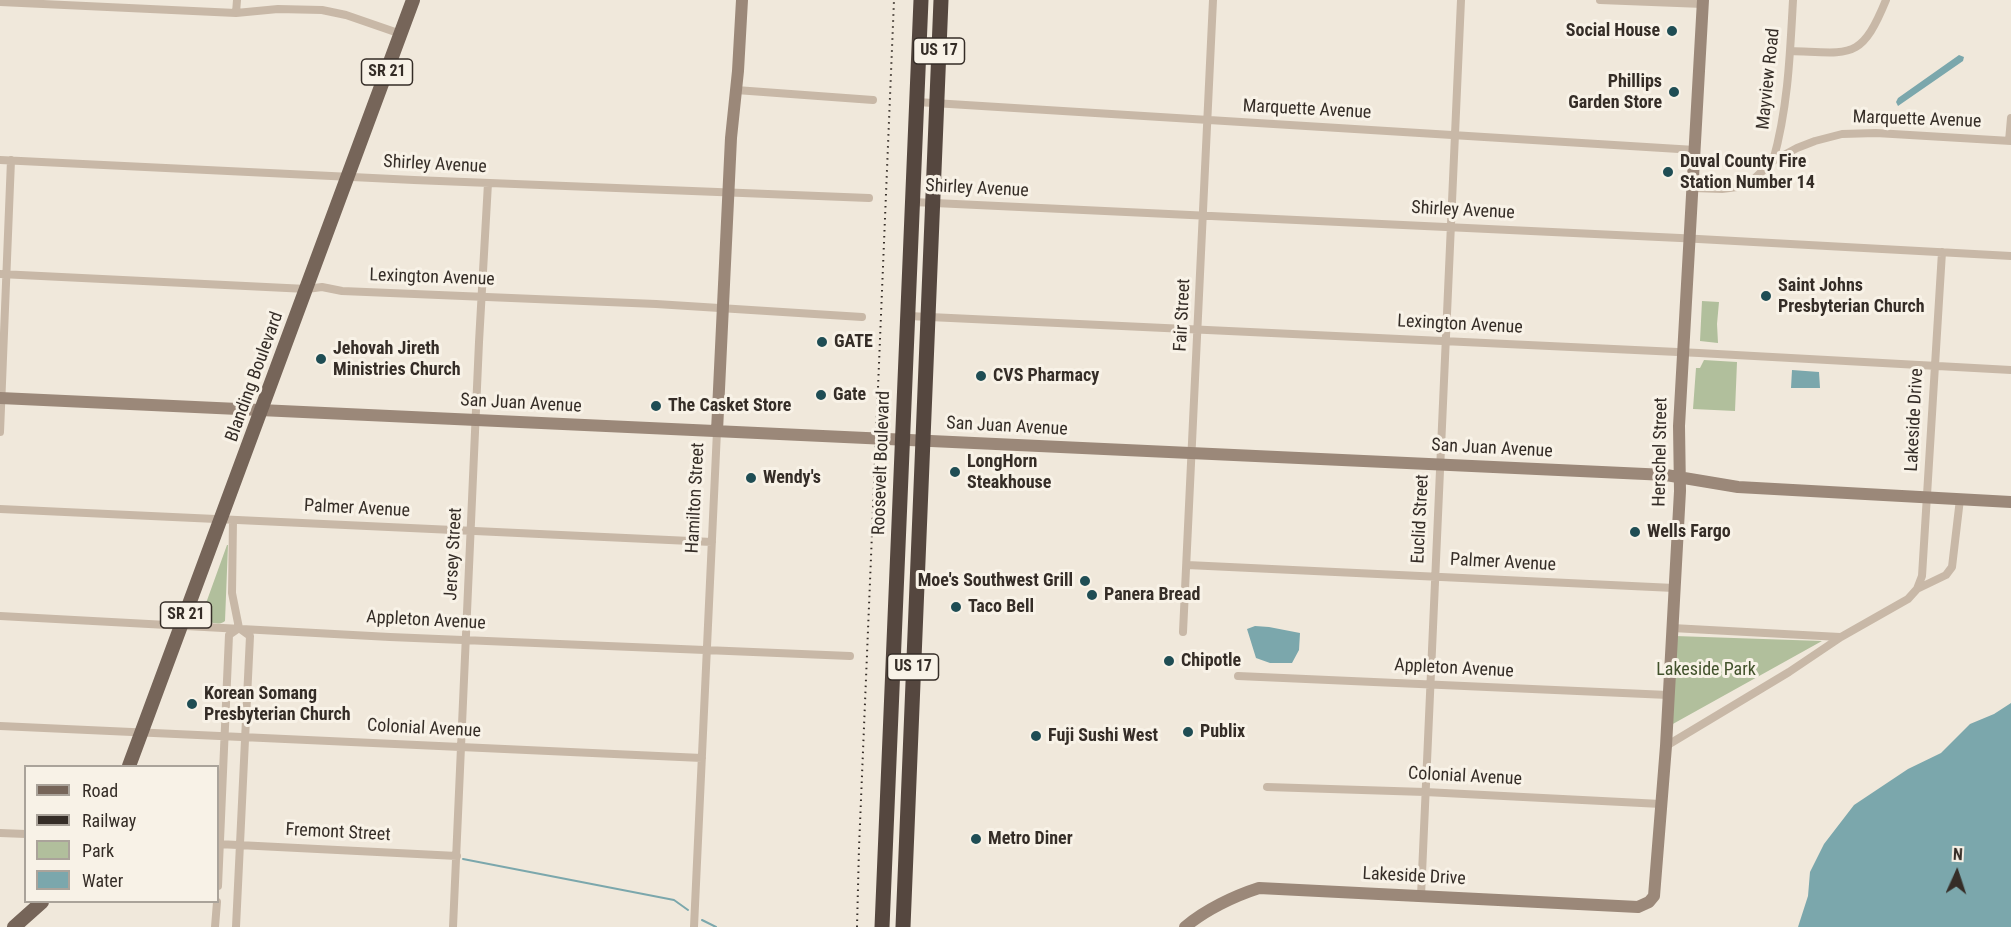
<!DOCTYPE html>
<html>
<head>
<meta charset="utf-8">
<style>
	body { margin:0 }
	#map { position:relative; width:2011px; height:927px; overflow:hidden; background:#f0e8db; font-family:"Roboto Condensed",sans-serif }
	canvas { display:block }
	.legend { position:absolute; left:24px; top:765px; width:195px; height:138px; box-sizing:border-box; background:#f8f2e7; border:2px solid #aaa39a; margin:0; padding:8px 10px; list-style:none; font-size:18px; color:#352d27 }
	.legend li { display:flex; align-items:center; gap:12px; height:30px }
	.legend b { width:30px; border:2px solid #aaa39a }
	.north { position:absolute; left:1927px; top:843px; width:60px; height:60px; -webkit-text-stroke:4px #f8f2e7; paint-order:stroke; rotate:3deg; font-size:16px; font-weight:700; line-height:24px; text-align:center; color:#352d27 }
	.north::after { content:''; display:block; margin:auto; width:21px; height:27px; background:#352d27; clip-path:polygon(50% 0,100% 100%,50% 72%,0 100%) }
</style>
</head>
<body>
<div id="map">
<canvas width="2011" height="927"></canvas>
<ul class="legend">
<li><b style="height:8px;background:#766559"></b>Road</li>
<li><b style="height:8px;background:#352d27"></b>Railway</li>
<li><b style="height:16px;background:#b1bf9c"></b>Park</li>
<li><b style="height:16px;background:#7ba7ac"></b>Water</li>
</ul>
<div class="north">N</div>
</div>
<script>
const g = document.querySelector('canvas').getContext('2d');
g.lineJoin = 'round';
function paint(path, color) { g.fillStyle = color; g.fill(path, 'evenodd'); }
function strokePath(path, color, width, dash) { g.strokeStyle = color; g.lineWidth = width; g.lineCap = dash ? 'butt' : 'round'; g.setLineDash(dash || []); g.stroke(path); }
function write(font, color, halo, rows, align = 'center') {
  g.font = font + ' "Roboto Condensed",sans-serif'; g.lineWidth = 6; g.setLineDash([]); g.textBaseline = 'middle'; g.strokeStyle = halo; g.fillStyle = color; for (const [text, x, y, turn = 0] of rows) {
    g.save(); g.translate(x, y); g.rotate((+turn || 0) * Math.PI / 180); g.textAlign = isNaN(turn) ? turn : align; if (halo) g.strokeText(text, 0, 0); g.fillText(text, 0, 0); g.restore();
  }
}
paint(new Path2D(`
	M1702 301 1719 302 1717 324 1718 343 1700 341Z
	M1704 360 1737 362 1735 411 1693 409 1696 368H1700Z
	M227 545H228L225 621C217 627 209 621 201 617Z
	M1675 636 1822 641 1671 725Z`), '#b1bf9c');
paint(new Path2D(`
	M1959 55 1964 57 1963 61 1898 106 1896 102 1898 98Z
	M1792 370 1819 372 1820 388H1791Z
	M1255 626 1269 627 1300 633 1299 650 1292 663H1270L1256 658 1247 629Z
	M2011 703V927H1798L1808 896 1810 872 1824 844 1854 805 1908 769 1941 753 1970 724 1994 714Z`), '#7ba7ac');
strokePath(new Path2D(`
	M463 859 674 900 688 910
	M702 920 716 927`), '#7ba7ac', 2);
strokePath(new Path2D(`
	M1600 0 1703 4
	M0 2 236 13 278 9 322 10 346 15 401 34
	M236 13 237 0
	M1791 51C1851 53 1861 61 1886 0
	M736 90 873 100
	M917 102 1695 150
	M2009 141 2011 118
	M0 160 414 180 869 198
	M1773 161C1788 108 1790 55 1793 0
	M1693 188 1722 189 1737 187 1754 179 1773 161 1797 148 1815 141 1842 134 1876 133 2011 141
	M913 202 1680 238 2011 256
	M0 274 307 289 322 287 342 291 656 304 862 317
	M908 316 1699 353 2011 370
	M0 432 11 160
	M0 509 712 542
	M233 520 232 593 239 628 250 636 236 927
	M1187 565 1674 588
	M1917 589 1946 575 1952 567 1960 499
	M0 616 390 637 850 656
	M1672 628 1840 637
	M1183 632 1213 0
	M1238 676 1668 695
	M0 726 702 758
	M1666 746 1789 672 1841 637 1908 599 1917 589 1922 576 1942 252
	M1267 787 1425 792 1661 804
	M0 833 26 834
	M218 844 457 856
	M218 886 229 635 239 628
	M1421 896 1461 0
	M215 927 217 902
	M453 927 479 342 488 183
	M694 927 717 431`), '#c8b8a7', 8);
strokePath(new Path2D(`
	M0 398 1645 474 1666 475 1738 487 2011 502
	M717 431 731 138 738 71 742 0
	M1185 927C1205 910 1234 896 1259 888L1638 907 1649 902 1654 896 1666 746 1680 491 1679 426 1703 0`), '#9b8879', 12);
strokePath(new Path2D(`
	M129 766 413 0
	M14 927 42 902`), '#766559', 14);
strokePath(new Path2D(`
	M882 927 921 0
	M903 927 941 0`), '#55473f', 15);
strokePath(new Path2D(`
	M857 927 859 848 894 0`), '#352d27', 2, [1.5, 4.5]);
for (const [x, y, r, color] of [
	[1672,31,6,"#1f4d54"],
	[1674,92,6,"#1f4d54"],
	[1668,172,6,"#1f4d54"],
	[1766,296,6,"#1f4d54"],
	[822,342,6,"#1f4d54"],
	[321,359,6,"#1f4d54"],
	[981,376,6,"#1f4d54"],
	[821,395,6,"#1f4d54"],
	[656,406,6,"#1f4d54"],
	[955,472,6,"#1f4d54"],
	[751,478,6,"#1f4d54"],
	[1635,532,6,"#1f4d54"],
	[1085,581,6,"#1f4d54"],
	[1092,595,6,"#1f4d54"],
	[956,607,6,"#1f4d54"],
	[1169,661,6,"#1f4d54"],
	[192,704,6,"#1f4d54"],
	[1188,732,6,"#1f4d54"],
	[1036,736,6,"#1f4d54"],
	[976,839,6,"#1f4d54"]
]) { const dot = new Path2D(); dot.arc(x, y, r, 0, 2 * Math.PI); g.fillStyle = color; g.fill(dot); strokePath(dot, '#f8f2e7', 2); }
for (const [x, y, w] of [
	[939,51,51],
	[387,72,51],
	[186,615,51],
	[913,667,51]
]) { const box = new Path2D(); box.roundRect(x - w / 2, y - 13, w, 26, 4.5); g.fillStyle = '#f8f2e7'; g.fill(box); strokePath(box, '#352d27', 1.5); }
write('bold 16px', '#352d27', null, [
	["US 17",939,51],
	["SR 21",387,72],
	["SR 21",186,615],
	["US 17",913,667]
]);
write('bold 18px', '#352d27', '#f8f2e7', [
	["Social House",1660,31,"right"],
	["Phillips",1662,82,"right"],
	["Garden Store",1662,103,"right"],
	["Duval County Fire",1680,162],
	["Station Number 14",1680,183],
	["Saint Johns",1778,286],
	["Presbyterian Church",1778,307],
	["GATE",834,342],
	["Jehovah Jireth",333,349],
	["Ministries Church",333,370],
	["CVS Pharmacy",993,376],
	["Gate",833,395],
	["The Casket Store",668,406],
	["LongHorn",967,462],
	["Steakhouse",967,483],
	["Wendy's",763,478],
	["Wells Fargo",1647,532],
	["Moe's Southwest Grill",1073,581,"right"],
	["Panera Bread",1104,595],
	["Taco Bell",968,607],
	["Chipotle",1181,661],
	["Korean Somang",204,694],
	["Presbyterian Church",204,715],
	["Publix",1200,732],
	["Fuji Sushi West",1048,736],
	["Metro Diner",988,839]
], 'left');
write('18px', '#352d27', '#f8f2e7', [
	["Mayview Road",1769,79,-84],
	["Marquette Avenue",1307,110,3],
	["Marquette Avenue",1917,120,2],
	["Shirley Avenue",435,165,3],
	["Shirley Avenue",977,189,3],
	["Shirley Avenue",1463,211,3],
	["Lexington Avenue",432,278,2],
	["Fair Street",1183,315,-87],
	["Lexington Avenue",1460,325,3],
	["Blanding Boulevard",255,377,-70],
	["San Juan Avenue",521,404,3],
	["Lakeside Drive",1915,420,-87],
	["San Juan Avenue",1007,427,3],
	["San Juan Avenue",1492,449,3],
	["Herschel Street",1661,452,-89],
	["Roosevelt Boulevard",882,463,-88],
	["Hamilton Street",696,498,-87],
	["Palmer Avenue",357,509,3],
	["Euclid Street",1421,519,-87],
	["Jersey Street",454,554,-87],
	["Palmer Avenue",1503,563,3],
	["Appleton Avenue",426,621,3],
	["Appleton Avenue",1454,669,3],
	["Colonial Avenue",424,729,3],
	["Colonial Avenue",1465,777,3],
	["Fremont Street",338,833,3],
	["Lakeside Drive",1414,877,3]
]);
write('18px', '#42522c', '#f8f2e7', [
	["Lakeside Park",1706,670]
]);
</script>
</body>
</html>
